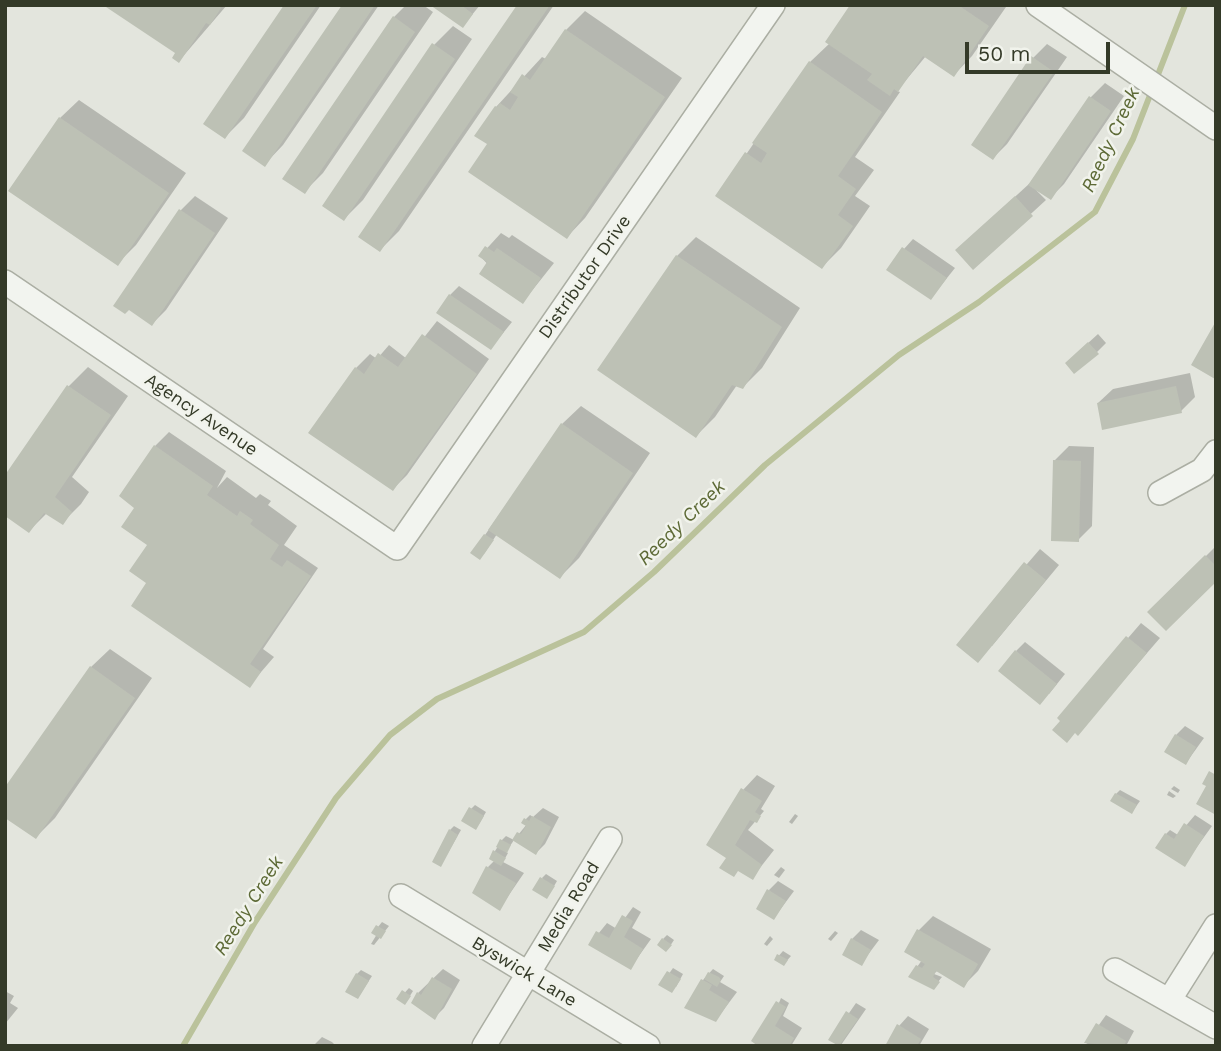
<!DOCTYPE html>
<html>
<head>
<meta charset="utf-8">
<style>
	body { margin:0 }
	#map { position:relative; width:1221px; height:1051px; overflow:hidden; background:#e3e5dd; font-family:"Work Sans",sans-serif }
	canvas { display:block }
	.frame { position:absolute; inset:0; border:7px solid #343a28; pointer-events:none }
	.scale { position:absolute; left:965px; top:42px; width:145px; height:32px; box-sizing:border-box; border:4px solid #343a28; border-top:0; padding-left:9px; font-size:21px; line-height:24px; white-space:nowrap; color:#343a28; -webkit-text-stroke:5px #f1f3ec; paint-order:stroke }
</style>
</head>
<body>
<div id="map">
<canvas width="1221" height="1051"></canvas>
<div class="frame"></div>
<div class="scale">50 m</div>
</div>
<script>
const g = document.querySelector('canvas').getContext('2d');
g.lineJoin = 'round';
function paint(path, color) { g.fillStyle = color; g.fill(path, 'evenodd'); }
function strokePath(path, color, width, dash) { g.strokeStyle = color; g.lineWidth = width; g.lineCap = dash ? 'butt' : 'round'; g.setLineDash(dash || []); g.stroke(path); }
function write(font, color, halo, rows, align = 'center') {
  g.font = font + ' "Work Sans",sans-serif'; g.lineWidth = 5; g.setLineDash([]); g.textBaseline = 'middle'; g.strokeStyle = halo; g.fillStyle = color; for (const [text, x, y, turn = 0] of rows) {
    g.save(); g.translate(x, y); g.rotate((+turn || 0) * Math.PI / 180); g.textAlign = isNaN(turn) ? turn : align; if (halo) g.strokeText(text, 0, 0); g.fillText(text, 0, 0); g.restore();
  }
}
paint(new Path2D(`
	M107 5H227L179 61 177 53Z
	M286 5H321L244 118 225 137Z
	M344 5H379L283 145 265 164Z
	M406 5H423L433 12 323 173 304 192 394 17Z
	M433 5H480L463 26Z
	M519 5H554L399 231 380 250Z
	M852 5 1006 7 972 56 954 75 926 56 897 91 900 92 855 157 874 170 855 196 870 206 841 248 822 267 718 195 810 62 830 43Z
	M585 11 682 78 585 218 567 237 489 144 496 107 542 57 546 59 566 30Z
	M453 26 472 39 363 200 344 219 434 45Z
	M1047 44 1067 57 1007 144 993 158 1033 58Z
	M1105 83 1124 96 1064 184 1050 198 1036 190 1046 200 973 267 957 250 1030 183 1091 97Z
	M79 100 186 173 136 245 117 264 60 118Z
	M195 196 228 218 166 310 152 324 181 210Z
	M501 233 509 238 512 235 554 263 523 302 480 256Z
	M696 237 800 308 762 368 743 387 737 385 715 417 696 436 599 370 677 256Z
	M913 239 955 268 931 298 904 249Z
	M459 286 512 322 491 348 450 295Z
	M437 321 489 359 407 475 393 489 356 368 370 354 377 359 389 345 407 359Z
	M1098 334 1106 343 1097 352 1076 354Z
	M88 367 128 396 72 477 89 492 81 504 62 523 47 513 29 531 5 478 69 386Z
	M1190 373 1195 397 1181 411 1098 403 1113 389Z
	M581 406 650 453 579 558 560 577 497 534 484 554 485 535 562 424Z
	M169 432 226 471 217 488 227 477 256 498 260 494 271 501 268 505 297 526 284 545 318 568 263 649 274 657 249 686 149 583V544L136 508 155 446Z
	M1069 446 1094 447 1092 526 1078 540 1055 460Z
	M1216 546V580L1150 612Z
	M1040 549 1059 565 992 646 958 644Z
	M1141 623 1160 638 1078 733 1059 718Z
	M1025 642 1065 674 1049 694 1016 651Z
	M110 649 152 678 55 818 36 837 91 667Z
	M1185 726 1204 738 1186 763 1176 735Z
	M757 775 775 786 761 809 764 811 748 830 774 850 752 878 728 857 743 790Z
	M1174 786 1180 790 1178 793 1171 789Z
	M1120 790 1140 801 1132 812 1116 794Z
	M1169 791 1176 796 1173 798 1167 795Z
	M475 805 486 812 479 824 471 809Z
	M543 808 559 817 545 844 536 853 514 840 506 852 508 853 503 862 524 873 500 908 488 867 495 860V851L502 840 506 836 514 840 527 824 523 823 526 819 530 815 533 817Z
	M795 814 798 816 792 824 789 822Z
	M1195 815 1212 826 1184 865 1166 834 1170 830 1178 835Z
	M454 826 461 830 441 865 450 830Z
	M781 867 785 870 779 878 774 875Z
	M546 874 557 881 550 893 542 878Z
	M778 881 794 891 774 918 769 890Z
	M633 907 641 912 632 928 651 939 631 967 590 944 607 923 617 929Z
	M933 916 991 949 978 971 964 985 938 970 934 974 942 977 933 988 910 977 922 960 906 951 919 930Z
	M382 922 389 926 374 945 371 944 377 934 374 932Z
	M861 930 879 940 861 964 852 939Z
	M835 931 838 933 831 941 828 939Z
	M667 935 674 940 670 946 663 939Z
	M770 936 773 939 767 946 764 944Z
	M783 951 791 956 784 964 776 959Z
	M673 968 683 974 676 987 661 985Z
	M443 969 460 980 444 1008 435 1017 418 993Z
	M713 969 724 976 720 982 737 992 716 1020 686 1007 703 980Z
	M361 970 372 976 361 993 357 974Z
	M409 988 413 991 408 999H399Z
	M5 991 14 996 10 1003 18 1008 5 1024Z
	M781 998 789 1003 783 1016 802 1028 791 1046H761Z
	M856 1003 866 1009 841 1045 831 1039Z
	M1106 1015 1134 1031 1126 1046H1091L1086 1043Z
	M908 1016 929 1029 919 1046H890L899 1026Z
	M322 1037 332 1042 336 1046H313Z`), '#0003');
strokePath(new Path2D(`
	M183 1046 255 922 336 798 390 735 437 699 584 632 654 572 765 465 899 355 979 302 1095 212 1133 139 1185 5`), '#bac29b', 6);
paint(new Path2D(`
	M103 5H217L221 8 210 25 206 23 179 63 172 58 175 53Z
	M284 5H317L225 139 203 124Z
	M342 5H375L265 167 242 151Z
	M430 5H461L473 14 463 28Z
	M517 5H550L380 252 358 237Z
	M850 5H958L989 26 954 77 923 56 898 92 894 89 890 96 867 80 872 74 825 42Z
	M393 16 415 32 305 194 282 179Z
	M565 29 665 97 567 239 468 172 487 144 474 136 495 106 497 107 500 103 510 110 518 97 510 92 522 74 530 80Z
	M432 43 455 59 344 221 322 206Z
	M1031 56 1054 72 993 160 971 145Z
	M809 61 882 112 838 176 856 189 838 215 853 226 822 269 715 196 745 152 761 163 767 153 752 143Z
	M1089 96 1111 111 1051 200 1028 185Z
	M59 117 169 193 118 266 8 191Z
	M1015 196 1033 216 973 270 955 250Z
	M179 209 215 233 152 326 129 310 125 314 113 306Z
	M485 246 494 252 497 248 541 278 523 304 479 274 487 262 478 256Z
	M902 247 947 278 931 300 886 270Z
	M676 255 782 327 743 389 732 385 696 438 597 370Z
	M449 294 504 332 491 350 436 313Z
	M1216 321V377L1215 379 1191 365Z
	M422 334 477 374 393 491 308 433 355 367 364 374 378 353 398 367Z
	M1088 342 1099 354 1074 374 1065 363Z
	M67 385 111 415 55 497 72 512 63 525 44 513 29 533 5 516V475Z
	M1176 386 1182 413 1102 430 1097 403Z
	M561 423 633 473 560 579 488 530Z
	M154 445 213 486 207 495 237 516 240 511 253 520 250 524 279 545 270 559 282 567 287 560 311 576 250 664 261 672 250 688 131 606 146 583 129 571 147 545 121 527 134 508 119 496Z
	M1053 460 1081 461 1079 542 1051 541Z
	M484 534 494 540 480 560 470 553Z
	M1205 555 1216 566V582L1166 631 1147 612Z
	M1024 562 1046 580 978 663 956 645Z
	M1126 636 1147 653 1078 736 1075 733 1067 743 1052 730 1060 721 1057 718Z
	M1015 650 1057 684 1040 705 998 671Z
	M90 666 135 698 36 839 5 818V787Z
	M1175 734 1196 747 1186 765 1164 752Z
	M1209 771 1216 775V815L1196 804 1206 786 1202 784Z
	M741 788 762 801 755 812 761 816 757 823 750 820 735 845 762 865 753 880 738 871 734 877 719 868 726 858 706 845Z
	M1115 793 1137 805 1132 814 1110 801Z
	M469 807 484 816 476 830 461 821Z
	M532 816 551 827 536 855 512 840 517 832 521 834 526 826 521 823 524 818 529 821Z
	M1184 823 1204 836 1185 867 1155 848 1165 833 1174 839Z
	M449 829 458 835 441 867 432 862Z
	M500 839 511 845 507 853 496 847Z
	M493 850 506 858 501 866 489 859Z
	M486 866 516 883 500 911 472 893Z
	M540 877 555 886 547 899 532 890Z
	M767 889 786 901 774 920 756 909Z
	M622 915 633 921 624 937 643 949 631 970 588 945 596 931 609 938Z
	M376 925 386 931 381 939 371 933Z
	M917 929 978 964 964 988 936 971 933 977 940 982 934 990 908 977 916 965 922 968 925 964 904 952Z
	M662 938 672 945 666 952 657 945Z
	M851 938 871 950 862 966 842 955Z
	M777 954 788 960 784 966 774 960Z
	M667 971 681 979 672 993 658 985Z
	M708 972 719 977 721 980 717 987 704 979Z
	M356 973 369 981 358 999 345 992Z
	M432 977 452 989 435 1020 411 1003 417 992 421 995Z
	M701 979 712 985 709 990 729 1002 716 1022 684 1008Z
	M402 990 411 996 405 1005 396 999Z
	M776 1001 786 1007 775 1026 794 1038 789 1046H758L751 1041Z
	M846 1011 858 1019 839 1046 828 1040Z
	M1096 1023 1126 1041 1124 1046 1084 1043Z
	M897 1024 921 1039 917 1046H885Z`), '#bdc1b5');
const minor = new Path2D(`
	M1038 5 1216 128
	M5 282 397 548 773 5
	M1160 493 1202 470 1216 452
	M401 896 648 1046
	M1115 970 1216 1027
	M1170 999 1216 926
	M484 1046 610 839`);
strokePath(minor, '#abaea3', 26);
strokePath(minor, '#f2f4ef', 23);
write('18px', '#343a28', '#f1f3ec', [
	["Distributor Drive",585,277,-55],
	["Agency Avenue",201,415,34],
	["Media Road",569,907,-59],
	["Byswick Lane",524,972,31]
]);
write('italic 19px', '#5d6a36', '#f1f3ec', [
	["Reedy Creek",1111,140,-65],
	["Reedy Creek",682,523,-44],
	["Reedy Creek",249,906,-58]
]);
</script>
</body>
</html>
